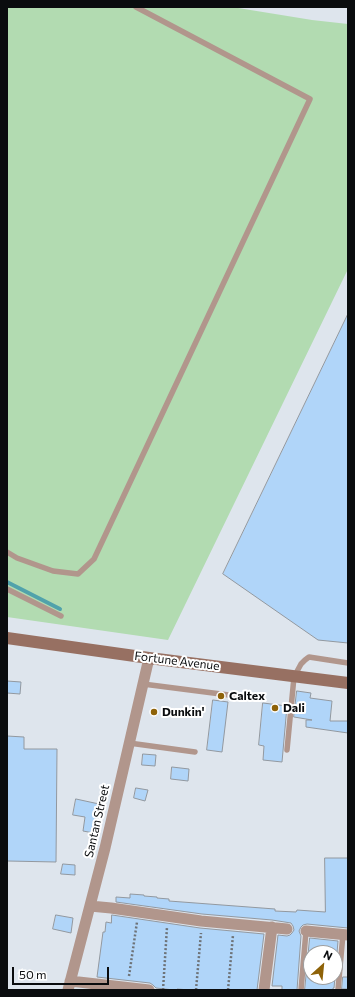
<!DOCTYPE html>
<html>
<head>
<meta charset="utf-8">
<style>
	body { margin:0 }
	#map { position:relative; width:355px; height:997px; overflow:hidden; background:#dee5ed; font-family:Commissioner,sans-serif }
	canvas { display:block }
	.frame { position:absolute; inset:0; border:8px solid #0a0c0e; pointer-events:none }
	.north { position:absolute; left:303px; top:945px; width:40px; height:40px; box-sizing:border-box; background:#fff; border:1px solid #9d9e9f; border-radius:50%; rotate:27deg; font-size:11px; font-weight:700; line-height:16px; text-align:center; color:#0a0c0e }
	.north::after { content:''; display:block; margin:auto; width:14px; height:18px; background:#8e6208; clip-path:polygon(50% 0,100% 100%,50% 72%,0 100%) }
	.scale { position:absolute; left:12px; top:967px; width:97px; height:18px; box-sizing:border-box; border:2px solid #0a0c0e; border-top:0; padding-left:5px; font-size:12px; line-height:14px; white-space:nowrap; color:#0a0c0e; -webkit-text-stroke:3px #fff; paint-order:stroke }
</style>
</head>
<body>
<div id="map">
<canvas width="355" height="997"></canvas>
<div class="frame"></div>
<div class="north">N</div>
<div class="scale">50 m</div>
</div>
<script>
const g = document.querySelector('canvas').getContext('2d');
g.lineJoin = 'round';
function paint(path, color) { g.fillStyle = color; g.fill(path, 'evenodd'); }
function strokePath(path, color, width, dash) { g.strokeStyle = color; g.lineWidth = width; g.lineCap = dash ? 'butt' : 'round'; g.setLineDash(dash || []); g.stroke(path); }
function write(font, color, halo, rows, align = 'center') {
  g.font = font + ' Commissioner,sans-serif'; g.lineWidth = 4; g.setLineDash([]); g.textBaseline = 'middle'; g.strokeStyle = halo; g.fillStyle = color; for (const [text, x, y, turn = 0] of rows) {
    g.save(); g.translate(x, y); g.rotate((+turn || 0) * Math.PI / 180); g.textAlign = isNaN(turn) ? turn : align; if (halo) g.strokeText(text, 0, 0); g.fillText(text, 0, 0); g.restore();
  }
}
paint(new Path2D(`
	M7 7H232L312 20 348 24V269L168 640 7 617Z`), '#b2dbb1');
strokePath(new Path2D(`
	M7 582 60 609`), '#51a2ab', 4);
const building = new Path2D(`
	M348 314V643L318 640 223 574Z
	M7 681 21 682 20 694 7 693Z
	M297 691 311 693 310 698 332 701 330 721H348V733L306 727V720H312L294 717Z
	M213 700 228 702 222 752 207 750Z
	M263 703 287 706 282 762 263 760 264 746 259 745Z
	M7 736 24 737V749H57L56 862 7 861Z
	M143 754 156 755 155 766 142 765Z
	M172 767 189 769 188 781 171 779Z
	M136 788 148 790 145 801 134 798Z
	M76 799 99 804 95 821 101 822 99 834 83 831 85 817 73 815Z
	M325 858H348V928L307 924 303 925 301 927 299 931 301 936 297 990H282V986H272L278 935 287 936 290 935 292 933 294 930 293 926 291 923 272 920 202 914 116 902V897L130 898V894L144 895V896L157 897V898L169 899V901L275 909V911L296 912 297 910 325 912Z
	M63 864 75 865V875L61 874Z
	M56 915 73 918 71 933 53 929Z
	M112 915 200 928 264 934 257 990H190L177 989V990H174L156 988 153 985 150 983 97 977 103 932H105L106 922 111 923Z
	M310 938 338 941 337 953H311V977H335L334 988H333V990H305Z
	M343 977H348V989H342Z`);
paint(building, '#b0d5f9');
strokePath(building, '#92989f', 1);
strokePath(new Path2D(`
	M129 976 137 922
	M163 990 167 927
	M196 990 201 933
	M228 990 233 935`), '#6e7378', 2.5, [2, 2]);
strokePath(new Path2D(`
	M7 552 17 558 53 571 78 574 94 559 310 99 136 7
	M7 589 61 616
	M143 684 252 698
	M129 743 195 752
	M287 750 294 677 301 664 305 660 309 657 348 663
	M301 990 306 931
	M338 990 343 934`), '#b1968c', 5.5);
strokePath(new Path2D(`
	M90 906 111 908 201 921 287 929
	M306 931 348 935
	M70 981 149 990
	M68 990 105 848 149 658
	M264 990 272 927`), '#b1968c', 11);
strokePath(new Path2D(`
	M7 638 149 658 348 683`), '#977062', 12);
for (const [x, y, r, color] of [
	[221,696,4,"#8e6208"],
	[275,708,4,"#8e6208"],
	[154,712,4,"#8e6208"]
]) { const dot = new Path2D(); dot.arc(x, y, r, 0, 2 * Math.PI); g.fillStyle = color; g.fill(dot); strokePath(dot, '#fff', 1.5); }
write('12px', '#0a0c0e', '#fff', [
	["Fortune Avenue",177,661,7],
	["Santan Street",97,821,-77]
]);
write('bold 12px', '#0a0c0e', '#fff', [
	["Caltex",229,696],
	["Dali",283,708],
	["Dunkin'",162,712]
], 'left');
</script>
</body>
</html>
